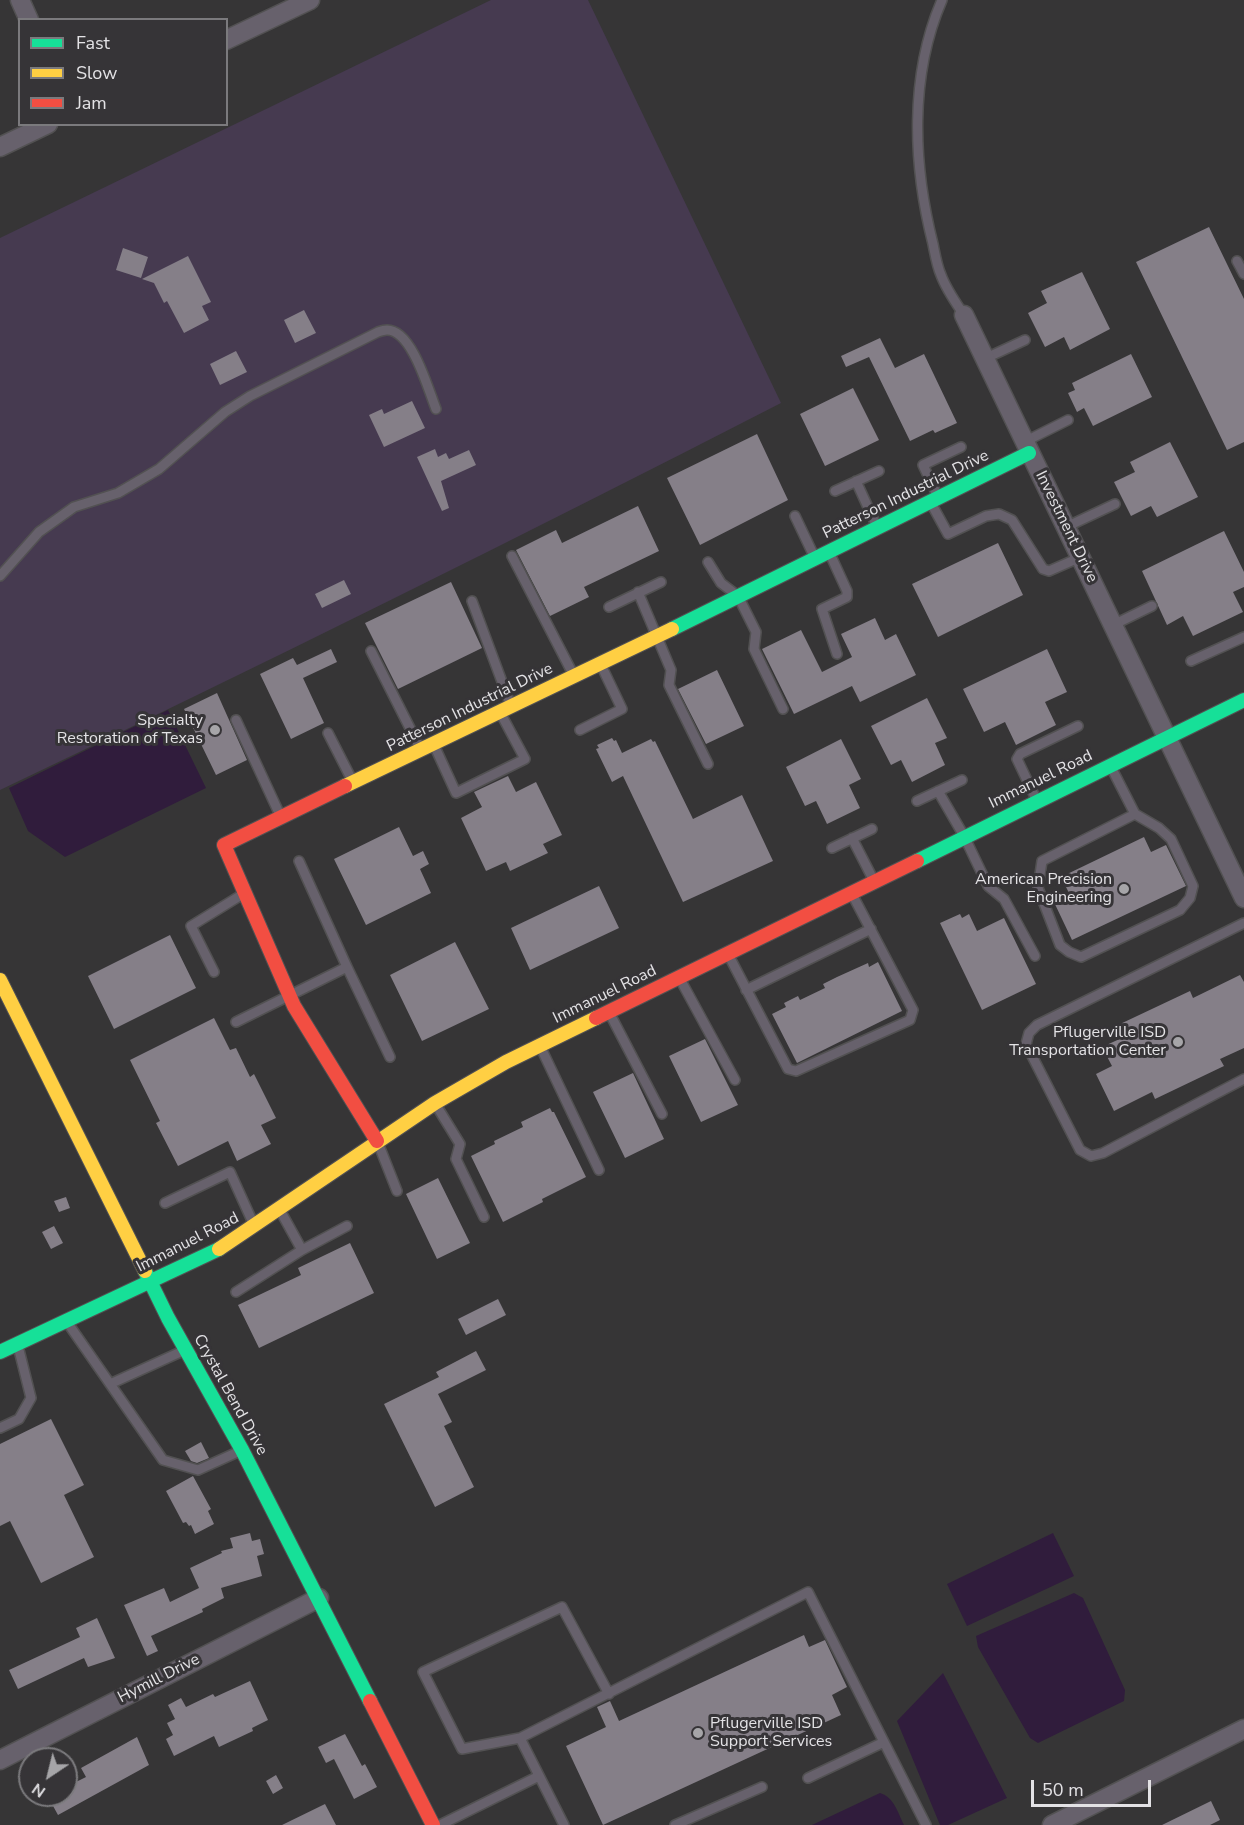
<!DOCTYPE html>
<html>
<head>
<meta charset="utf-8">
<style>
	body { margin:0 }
	#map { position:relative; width:1244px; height:1825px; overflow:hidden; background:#363536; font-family:"Nunito Sans",sans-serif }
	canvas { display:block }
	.legend { position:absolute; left:18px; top:18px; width:210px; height:108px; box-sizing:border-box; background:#363437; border:2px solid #7b7a7d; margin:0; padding:8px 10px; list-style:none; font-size:18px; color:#e3e2e5 }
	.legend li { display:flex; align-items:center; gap:12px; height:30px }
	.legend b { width:30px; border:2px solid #7b7a7d }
	.north { position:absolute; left:18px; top:1747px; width:60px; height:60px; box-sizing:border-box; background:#363437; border:2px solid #7b7a7d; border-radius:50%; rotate:215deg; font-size:16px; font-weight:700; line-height:24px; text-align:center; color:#e3e2e5 }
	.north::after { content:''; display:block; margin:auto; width:21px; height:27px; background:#a6a5a8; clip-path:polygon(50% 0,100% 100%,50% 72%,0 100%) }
	.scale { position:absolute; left:1031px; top:1780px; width:120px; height:27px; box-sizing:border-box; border:3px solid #e3e2e5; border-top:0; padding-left:8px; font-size:18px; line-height:21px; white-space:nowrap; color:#e3e2e5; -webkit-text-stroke:4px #363437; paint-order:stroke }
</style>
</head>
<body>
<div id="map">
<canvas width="1244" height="1825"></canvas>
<ul class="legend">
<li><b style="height:8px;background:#16e098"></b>Fast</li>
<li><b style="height:8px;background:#ffcf43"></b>Slow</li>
<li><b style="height:8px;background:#f24e42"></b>Jam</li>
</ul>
<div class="north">N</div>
<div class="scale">50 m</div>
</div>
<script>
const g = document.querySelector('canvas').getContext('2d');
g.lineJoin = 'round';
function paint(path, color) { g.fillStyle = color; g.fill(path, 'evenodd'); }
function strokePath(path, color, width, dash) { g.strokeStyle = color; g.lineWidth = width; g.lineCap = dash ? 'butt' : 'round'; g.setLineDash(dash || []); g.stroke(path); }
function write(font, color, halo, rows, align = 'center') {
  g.font = font + ' "Nunito Sans",sans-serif'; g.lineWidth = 6; g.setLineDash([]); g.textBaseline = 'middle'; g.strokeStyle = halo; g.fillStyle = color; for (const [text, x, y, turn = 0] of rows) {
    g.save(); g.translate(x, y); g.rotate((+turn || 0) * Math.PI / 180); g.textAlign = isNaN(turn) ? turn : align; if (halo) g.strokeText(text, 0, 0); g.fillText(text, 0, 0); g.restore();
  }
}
paint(new Path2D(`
	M491 0H588L781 403C522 536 262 665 0 790V238Z`), '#463a50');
paint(new Path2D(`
	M168 710 206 788 65 857 28 831 9 788Z
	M1053 1533 1074 1576 967 1626 947 1584Z
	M1074 1593 1083 1598 1125 1690 1124 1701 1038 1743 1030 1738 978 1647 976 1636Z
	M943 1673 1007 1798 948 1825H940L897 1721Z
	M880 1793C894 1797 898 1813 904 1825H812Z`), '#301c3c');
paint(new Path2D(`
	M1209 227 1244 299V442L1227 450 1136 262Z
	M123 248 148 257 141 278 116 270Z
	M188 256 211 302 202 306 209 320 184 333 167 301 164 303 154 283 142 279Z
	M1082 272 1110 329 1070 350 1064 337 1045 347 1028 313 1047 303 1041 291Z
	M304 310 316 333 295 343 284 320Z
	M880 338 895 368 924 354 957 423 935 433 933 430 910 441 869 357 846 367 841 356Z
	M236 351 247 372 220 385 210 364Z
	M1131 354 1152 397 1093 426 1084 408 1077 412 1068 393 1075 390 1072 383Z
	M853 388 879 440 825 466 800 414Z
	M412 401 425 428 384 447 369 415 382 409 384 414Z
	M757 434 788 500 700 545 667 478Z
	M1170 442 1198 497 1157 517 1151 506 1131 516 1114 482 1135 472 1130 462Z
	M435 449 438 457 446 453 449 459 469 450 476 465 441 481 449 508 442 511 417 457Z
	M638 506 659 551 584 587 589 597 550 616 516 550 556 530 562 543Z
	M1224 531 1244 572V587L1233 592 1243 612 1193 636 1183 616 1167 625 1142 571Z
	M998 543 1023 595 938 637 912 584Z
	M344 580 351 594 322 608 315 594Z
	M451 582 482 648 398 689 365 623Z
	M875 618 885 640 896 634 916 675 860 702 852 686 794 714 762 649 801 630 822 672 852 657 841 634Z
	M331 649 337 662 303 678 324 723 291 739 260 674 293 658 297 665Z
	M1047 649 1067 692 1045 702 1056 725 1016 745 1005 722 984 732 963 689Z
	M717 670 744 726 706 744 678 689Z
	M217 693 247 760 216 775 184 709Z
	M927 698 947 738 935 743 945 765 912 782 901 760 891 765 871 726Z
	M612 738 614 741 616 740 622 753 651 739 653 742 655 741 693 819 742 795 773 861 683 902 623 776 612 782 596 749 599 748 597 745Z
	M841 739 861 779 849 785 860 808 827 824 816 801 805 806 786 767Z
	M508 776 516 792 536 782 562 835 543 844 548 853 510 871 506 862 486 871 461 818 482 807 474 792Z
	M399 827 413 856 423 851 429 864 420 869 431 893 366 925 334 859Z
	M1144 837 1151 852 1166 845 1186 886 1072 940 1053 900 1069 893 1061 877Z
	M599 886 619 928 530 970 511 928Z
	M960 914 962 918 969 914 977 931 1004 918 1036 984 982 1010 940 923Z
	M170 935 196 988 114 1029 88 976Z
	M455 942 489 1009 422 1041 390 975Z
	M878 962 902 1011 797 1063 772 1014 786 1007 784 1003 798 996 800 1000 825 988 823 984 837 977 868 963 869 967Z
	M1240 975 1244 982V1048L1220 1059 1224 1066 1155 1099 1152 1092 1114 1111 1096 1074 1112 1066 1102 1047 1124 1037 1118 1025 1190 991 1193 998Z
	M214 1018 230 1050 236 1048 250 1077 254 1074 276 1118 261 1125 271 1144 237 1161 228 1141 178 1166 156 1123 160 1121 130 1060Z
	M705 1039 738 1105 701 1122 669 1056Z
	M633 1073 664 1139 625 1158 593 1092Z
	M550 1108 552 1112H554L586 1177 542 1199 543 1202 503 1222 471 1156 495 1144 494 1141 523 1127 521 1122Z
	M438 1178 470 1243 437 1259 406 1194Z
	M66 1197 70 1208 59 1212 54 1201Z
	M54 1226 63 1243 51 1249 42 1232Z
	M350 1243 374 1293 259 1348 238 1305 301 1275 298 1268Z
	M498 1299 506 1315 466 1335 458 1319Z
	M476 1351 486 1370 438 1394 452 1422 444 1426 474 1487 435 1507 384 1404 439 1377 436 1372Z
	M51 1419 84 1485 64 1495 94 1557 41 1583 10 1521 0 1526V1444Z
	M201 1442 209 1458 197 1463 191 1461 185 1451Z
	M193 1476 211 1509 208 1511 214 1524 195 1534 191 1525 189 1526 186 1522 183 1523 166 1491Z
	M250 1533 252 1541 260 1539 264 1554 257 1556 262 1576 221 1588 224 1598 202 1609 203 1612 151 1636 158 1651 147 1656 124 1605 164 1588 170 1602 199 1588 190 1568 222 1553 221 1551 233 1548 230 1538Z
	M97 1618 115 1658 88 1667 84 1658 18 1689 9 1670 80 1637 76 1628Z
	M804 1635 809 1647 825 1640 847 1687 832 1695 841 1715 603 1825 566 1746 606 1727 597 1707 610 1701 619 1721Z
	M250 1681 268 1720 252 1728 253 1731 219 1747 214 1736 174 1756 166 1739 173 1735 167 1723 175 1719 168 1705 181 1698 186 1707 213 1694 215 1697Z
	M345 1734 362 1766 365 1764 377 1787 354 1799 334 1759 326 1763 318 1747Z
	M137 1737 149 1765 58 1815 47 1795H66V1787L86 1777 81 1768Z
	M276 1775 283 1788 273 1794 266 1781Z
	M1211 1801 1220 1820 1210 1825H1162Z
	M325 1804 336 1825H282Z`), '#857f88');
const lane = new Path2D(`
	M942 0C909 76 913 165 933 244 935 254 937 266 941 275 946 289 956 303 964 315
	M1237 261 1244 274
	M984 359 1025 340
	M1024 442 1068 420
	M856 481 877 527
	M835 491 879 471
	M938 497 923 465 961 447
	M931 503 948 534 986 516 999 514 1012 520 1043 569 1049 571 1081 557
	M795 516 814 556
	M1066 527 1115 504
	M830 554 847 591V597L822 609 837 654
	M512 556 573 674
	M708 562 721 583 738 596 756 632 754 649 783 709
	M0 576 39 532 74 507 118 493 159 469 225 412 250 396 378 332C381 331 384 330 387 330 412 330 428 389 436 409
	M638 592 671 670 669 685 708 764
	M472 601 511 706
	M609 607 661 582
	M1113 625 1152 606
	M371 651 420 748
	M1191 661 1244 637
	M236 720 280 815
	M580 730 622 709 601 665
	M328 733 352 780
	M434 745 456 793 525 759 501 714
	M1111 767 1135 814 1159 828 1171 839 1193 886 1190 898 1180 910 1081 957 1069 952 1060 945 1038 888 1042 861 1135 814
	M938 791 964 836 988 886 1004 899 1035 956
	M1036 799 1017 759 1020 754 1078 726
	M917 801 962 780
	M852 838 873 879
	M832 848 872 829
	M299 861 347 967
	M1244 923 1037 1025 1029 1033 1026 1044 1080 1150 1091 1156 1103 1153 1244 1079
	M729 956 788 1069 796 1071 910 1020 913 1010 852 894
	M214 972 191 926 243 894
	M680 979 735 1080
	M746 990 871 929
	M610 1014 662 1114
	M236 1022 347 967 390 1057
	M541 1048 599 1170
	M436 1105 460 1144 456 1159 484 1217
	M378 1143 397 1191
	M165 1203 230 1172 254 1225
	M302 1250 347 1226
	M236 1292 302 1250 281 1212
	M67 1322 163 1460 198 1470 240 1451
	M110 1384 185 1350
	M0 1428 19 1419 31 1398 18 1346
	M520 1738 462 1749 423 1672 562 1607 609 1694
	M808 1778 884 1742
	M440 1825 539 1776
	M564 1825 520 1738 808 1592 926 1825
	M675 1825 762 1787`);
const street = new Path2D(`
	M20 0 29 20
	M226 40 310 0
	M0 147 48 124
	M964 315 1244 898
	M0 1760 319 1598
	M1052 1825 1244 1729`);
const fast = new Path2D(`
	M672 629 1029 453
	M917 861 1244 700
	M145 1271 168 1318 242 1450 370 1701
	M0 1352 219 1249`);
const slow = new Path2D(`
	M345 786 672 629
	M0 980 145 1271
	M219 1249 435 1103 506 1062 596 1018`);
const jam = new Path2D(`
	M345 786 224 845 294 1006 377 1141
	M596 1018 917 861
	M370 1701 433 1825`);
strokePath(lane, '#525152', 12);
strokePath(street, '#525152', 21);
strokePath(fast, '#525152', 16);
strokePath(slow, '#525152', 16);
strokePath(jam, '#525152', 16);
strokePath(lane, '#67616c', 9);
strokePath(street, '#67616c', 18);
strokePath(fast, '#16e098', 14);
strokePath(slow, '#ffcf43', 14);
strokePath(jam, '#f24e42', 14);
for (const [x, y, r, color] of [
	[215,730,6,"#a6a5a8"],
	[1124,889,6,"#a6a5a8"],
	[1178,1042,6,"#a6a5a8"],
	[698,1733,6,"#a6a5a8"]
]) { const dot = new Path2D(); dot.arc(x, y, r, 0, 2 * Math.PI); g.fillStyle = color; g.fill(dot); strokePath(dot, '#363437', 2); }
write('16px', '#e3e2e5', '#363437', [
	["Patterson Industrial Drive",906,495,-26],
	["Investment Drive",1066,527,64],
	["Patterson Industrial Drive",470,708,-26],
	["Immanuel Road",1041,780,-26],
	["Immanuel Road",605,995,-26],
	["Immanuel Road",188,1243,-27],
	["Crystal Bend Drive",230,1395,61],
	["Hymill Drive",159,1679,-27]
]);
write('16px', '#e3e2e5', '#363437', [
	["Specialty",203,721],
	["Restoration of Texas",203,739],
	["American Precision",1112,880],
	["Engineering",1112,898],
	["Pflugerville ISD",1166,1033],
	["Transportation Center",1166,1051],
	["Pflugerville ISD",710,1724,"left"],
	["Support Services",710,1742,"left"]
], 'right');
</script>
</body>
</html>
